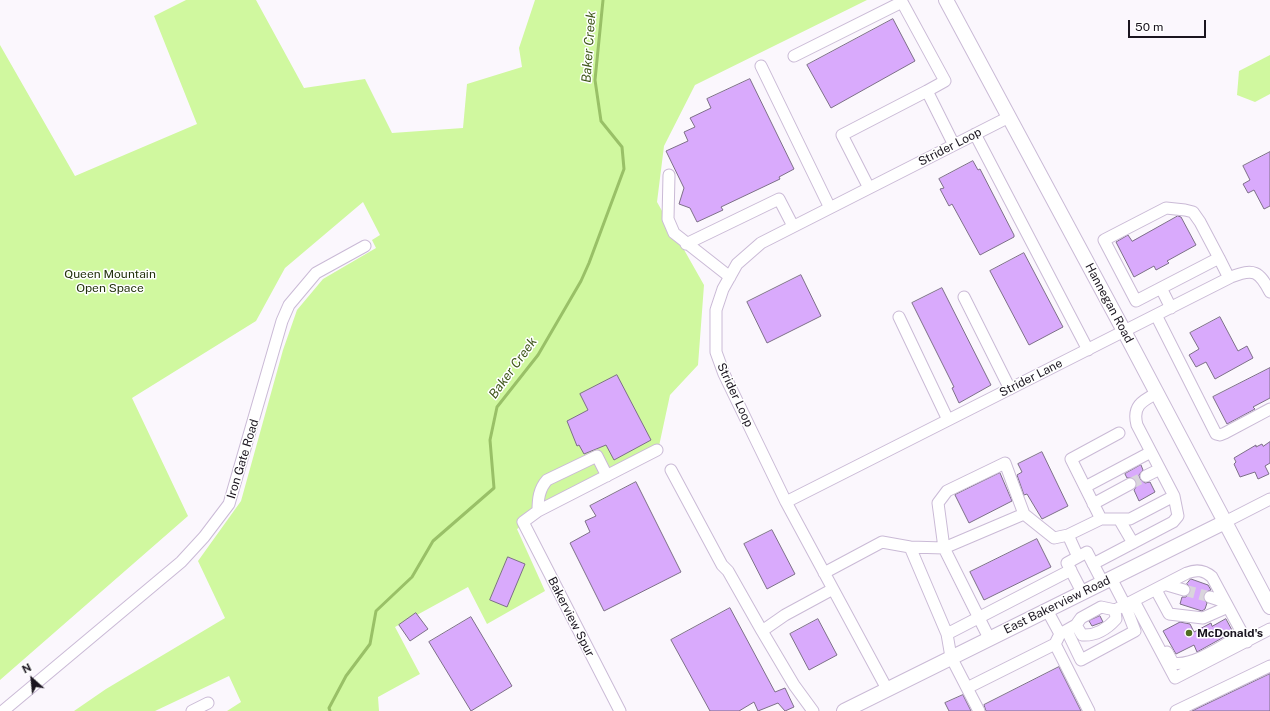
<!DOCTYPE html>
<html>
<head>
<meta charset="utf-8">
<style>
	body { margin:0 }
	#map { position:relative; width:1270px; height:711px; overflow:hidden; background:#fbf7fd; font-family:"Public Sans",sans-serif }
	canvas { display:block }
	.north { position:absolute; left:12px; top:659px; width:40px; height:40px; -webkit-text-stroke:3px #fff; paint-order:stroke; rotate:333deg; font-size:11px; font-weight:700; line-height:16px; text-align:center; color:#1a151f }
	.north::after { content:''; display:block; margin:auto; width:14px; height:18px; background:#1a151f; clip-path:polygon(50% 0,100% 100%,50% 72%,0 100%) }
	.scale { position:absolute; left:1128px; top:20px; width:78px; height:18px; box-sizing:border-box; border:2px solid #1a151f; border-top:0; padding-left:5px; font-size:12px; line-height:14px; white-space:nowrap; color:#1a151f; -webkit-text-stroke:3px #fff; paint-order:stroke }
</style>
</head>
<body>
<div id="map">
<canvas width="1270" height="711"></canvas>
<div class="north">N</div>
<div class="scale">50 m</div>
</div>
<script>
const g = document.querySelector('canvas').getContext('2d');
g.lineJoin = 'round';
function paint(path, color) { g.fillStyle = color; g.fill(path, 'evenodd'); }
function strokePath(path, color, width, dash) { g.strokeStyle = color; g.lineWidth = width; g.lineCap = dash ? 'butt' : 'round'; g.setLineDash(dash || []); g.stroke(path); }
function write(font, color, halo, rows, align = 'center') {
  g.font = font + ' "Public Sans",sans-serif'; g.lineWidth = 3; g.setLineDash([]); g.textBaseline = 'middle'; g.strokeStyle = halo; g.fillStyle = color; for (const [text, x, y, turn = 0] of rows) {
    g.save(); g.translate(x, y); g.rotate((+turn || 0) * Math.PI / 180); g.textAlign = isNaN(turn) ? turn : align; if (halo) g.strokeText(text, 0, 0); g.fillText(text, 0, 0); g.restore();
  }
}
paint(new Path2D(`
	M186 0H256L304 88 365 79 392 133 463 128 467 84 522 67 519 48 535 0H867L695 85 664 146 657 202 704 285 698 365 670 395 659 446 517 529 545 591 487 624 468 587 395 627 420 674 378 697 379 711H227L241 702 229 676 155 711H74L106 689 225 618 198 561 241 501 283 350 297 310 323 279 376 248 372 240 380 235 363 202 285 268 256 321 132 398 188 516 0 680V45L75 176 197 124 154 16Z
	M1270 55V94L1255 102 1237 95 1239 71Z`), '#d0f89f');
strokePath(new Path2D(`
	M330 711 329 708 346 676 370 644 376 611 412 577 433 541 494 488 490 440 497 407 538 355 581 281 589 263 624 169 622 147 601 121 595 80 603 0`), '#99c067', 3);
const building = new Path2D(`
	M893 19 915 61 831 108 807 65Z
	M750 79 794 169 779 177 780 179 721 207 723 210 697 222 690 208 679 204 684 188 666 151 688 141 684 132 695 127 690 118 711 108 707 99Z
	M1270 152V206L1264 209 1254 190 1248 193 1243 184 1250 180 1243 166Z
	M973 161 978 170 980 169 1014 235V237L980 255 952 204 949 206 940 189 944 188 939 179Z
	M1178 216 1181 217 1196 245 1167 261 1169 263 1156 270 1154 266 1134 277 1116 242 1128 235 1132 241Z
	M1024 253 1063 327 1029 345 990 271Z
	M801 275 821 316 767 343 747 302Z
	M942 288 991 385 959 403 952 388 954 387 912 303Z
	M1220 317 1238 351 1247 346 1253 358 1215 379 1206 362 1196 367 1189 355 1199 349 1190 333Z
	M1270 368V398L1253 407 1255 409 1227 424 1213 397Z
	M617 375 651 440 614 460 606 445 584 454 579 445 577 446 567 421 588 410 580 394Z
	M1270 442V463L1265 466 1269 474 1258 479 1255 472 1240 477 1234 464 1236 462 1234 458 1256 445V447L1262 444 1263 446Z
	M1042 452 1068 506 1042 519 1027 494 1024 495 1017 475 1022 472 1018 464Z
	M1141 465 1143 470 1139 475 1140 479 1145 483 1150 482 1155 492 1139 501 1134 490 1136 487V481L1133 478H1127L1125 474Z
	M1000 473 1012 501 969 523 955 495Z
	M636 482 681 572 604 611 570 543 590 532 585 521 596 516 590 506Z
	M772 530 795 574 767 589 744 544Z
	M1037 539 1051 567 984 600 970 572Z
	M508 557 525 564 507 607 490 600Z
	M1191 579 1208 585 1211 590 1206 592 1204 594 1203 599 1207 603 1205 609 1202 611 1180 604 1182 597H1186L1191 592V588L1187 584Z
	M730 608 775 692 785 688 794 707 785 711 778 703 758 711 754 702 739 711H710L671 640Z
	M416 613 428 629 410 641 399 625Z
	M1100 616 1103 622 1092 626 1089 621Z
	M471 617 512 686 471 711 429 642Z
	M818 619 837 655 809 670 790 634Z
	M1226 619 1233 632 1197 652 1194 645 1176 654 1163 631 1180 622 1190 624 1194 632 1211 623 1212 626Z
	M1059 667 1081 711H986L984 705Z
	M1270 674V711H1192L1194 710Z
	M963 695 971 711H949L945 703Z`);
paint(building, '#d9aafc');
strokePath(building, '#7d6f88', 1);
strokePath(new Path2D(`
	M1130 484 1146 476
	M1184 590 1210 597`), '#d9d5dc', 11, [11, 5.5]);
const minor = new Path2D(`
	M794 56 902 2 945 81 927 91
	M761 66 830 208
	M975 134 1088 350
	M669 175 668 219 674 233 730 277
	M869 188 842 135 927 91 954 145
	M686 244 779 199 793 226
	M1161 288 1136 301 1104 240 1166 208 1185 210 1193 212 1200 222 1219 258
	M964 297 1010 389
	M1171 308 1161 288 1219 258 1229 278
	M1156 315 1216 434 1220 435 1225 433 1270 409
	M899 317 948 420
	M671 470 722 565 728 571 762 631
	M1146 476 1160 469
	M1085 487 1151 452
	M786 502 1231 277C1254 268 1259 271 1270 292
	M1093 504 1130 484
	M538 511C538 499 539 489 547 480L597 456 607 476
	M1024 514 1005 463 947 491 938 503 944 548 910 547 947 634 951 657 967 688 1055 644 1060 634
	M1101 519 1071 459 1119 433
	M1119 519 1133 543
	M1225 522 1270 499
	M1068 535 1078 557
	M1093 564 1173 522 1178 516 1174 496
	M824 573 882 542 910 547
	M1111 578 1125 605 1187 573C1197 569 1204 570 1212 577L1247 642
	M1167 585 1184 590
	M1156 590 1169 614 1203 618 1228 607
	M1082 592 1067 563 1087 552 1103 583
	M1210 597 1225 602
	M1134 601 1175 678 1270 629
	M1047 610 1060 634 1076 625 1081 618 1101 607 1115 610 1125 605 1135 631 1081 660 1067 631
	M1076 625 1082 635C1095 636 1107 629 1116 619L1115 610
	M947 634 1071 570
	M989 638 944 548 1024 514 1054 538 1068 535 1101 519H1130L1174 496 1137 425C1132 406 1142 401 1157 393
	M1055 644 1089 711
	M1167 652 1173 663C1193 667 1225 644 1243 634
	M967 688 979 711
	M887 689 786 502 724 374 716 352V310L723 289 737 264 761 243 1009 117
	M3 711 181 562 204 537 229 504 282 321 289 305 316 273 365 246
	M192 711 208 703
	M620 711 523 522 538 511 657 450
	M813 711 794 685 762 631 785 615 833 589
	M1176 711 1270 666`);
const major = new Path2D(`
	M946 0 1124 331 1270 607
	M844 711 1225 522`);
strokePath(minor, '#cabad6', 13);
strokePath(major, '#cabad6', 16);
strokePath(minor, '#fff', 11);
strokePath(major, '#fff', 14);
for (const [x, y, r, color] of [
	[1189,633,4,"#506d22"]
]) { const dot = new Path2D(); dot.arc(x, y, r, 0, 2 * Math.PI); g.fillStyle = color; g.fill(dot); strokePath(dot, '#fff', 1.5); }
write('12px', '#1a151f', '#fff', [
	["Strider Loop",950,147,-27],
	["Hannegan Road",1109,303,62],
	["Strider Lane",1031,378,-27],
	["Strider Loop",735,395,65],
	["Iron Gate Road",243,459,-73],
	["East Bakerview Road",1057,605,-26],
	["Bakerview Spur",571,617,63]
]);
write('12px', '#23320d', '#fff', [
	["Queen Mountain",110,274],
	["Open Space",110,288]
]);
write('bold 12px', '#1a151f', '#fff', [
	["McDonald's",1197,633]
], 'left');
write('italic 13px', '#3e5618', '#fff', [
	["Baker Creek",589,47,-86],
	["Baker Creek",513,368,-54]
]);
</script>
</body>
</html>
